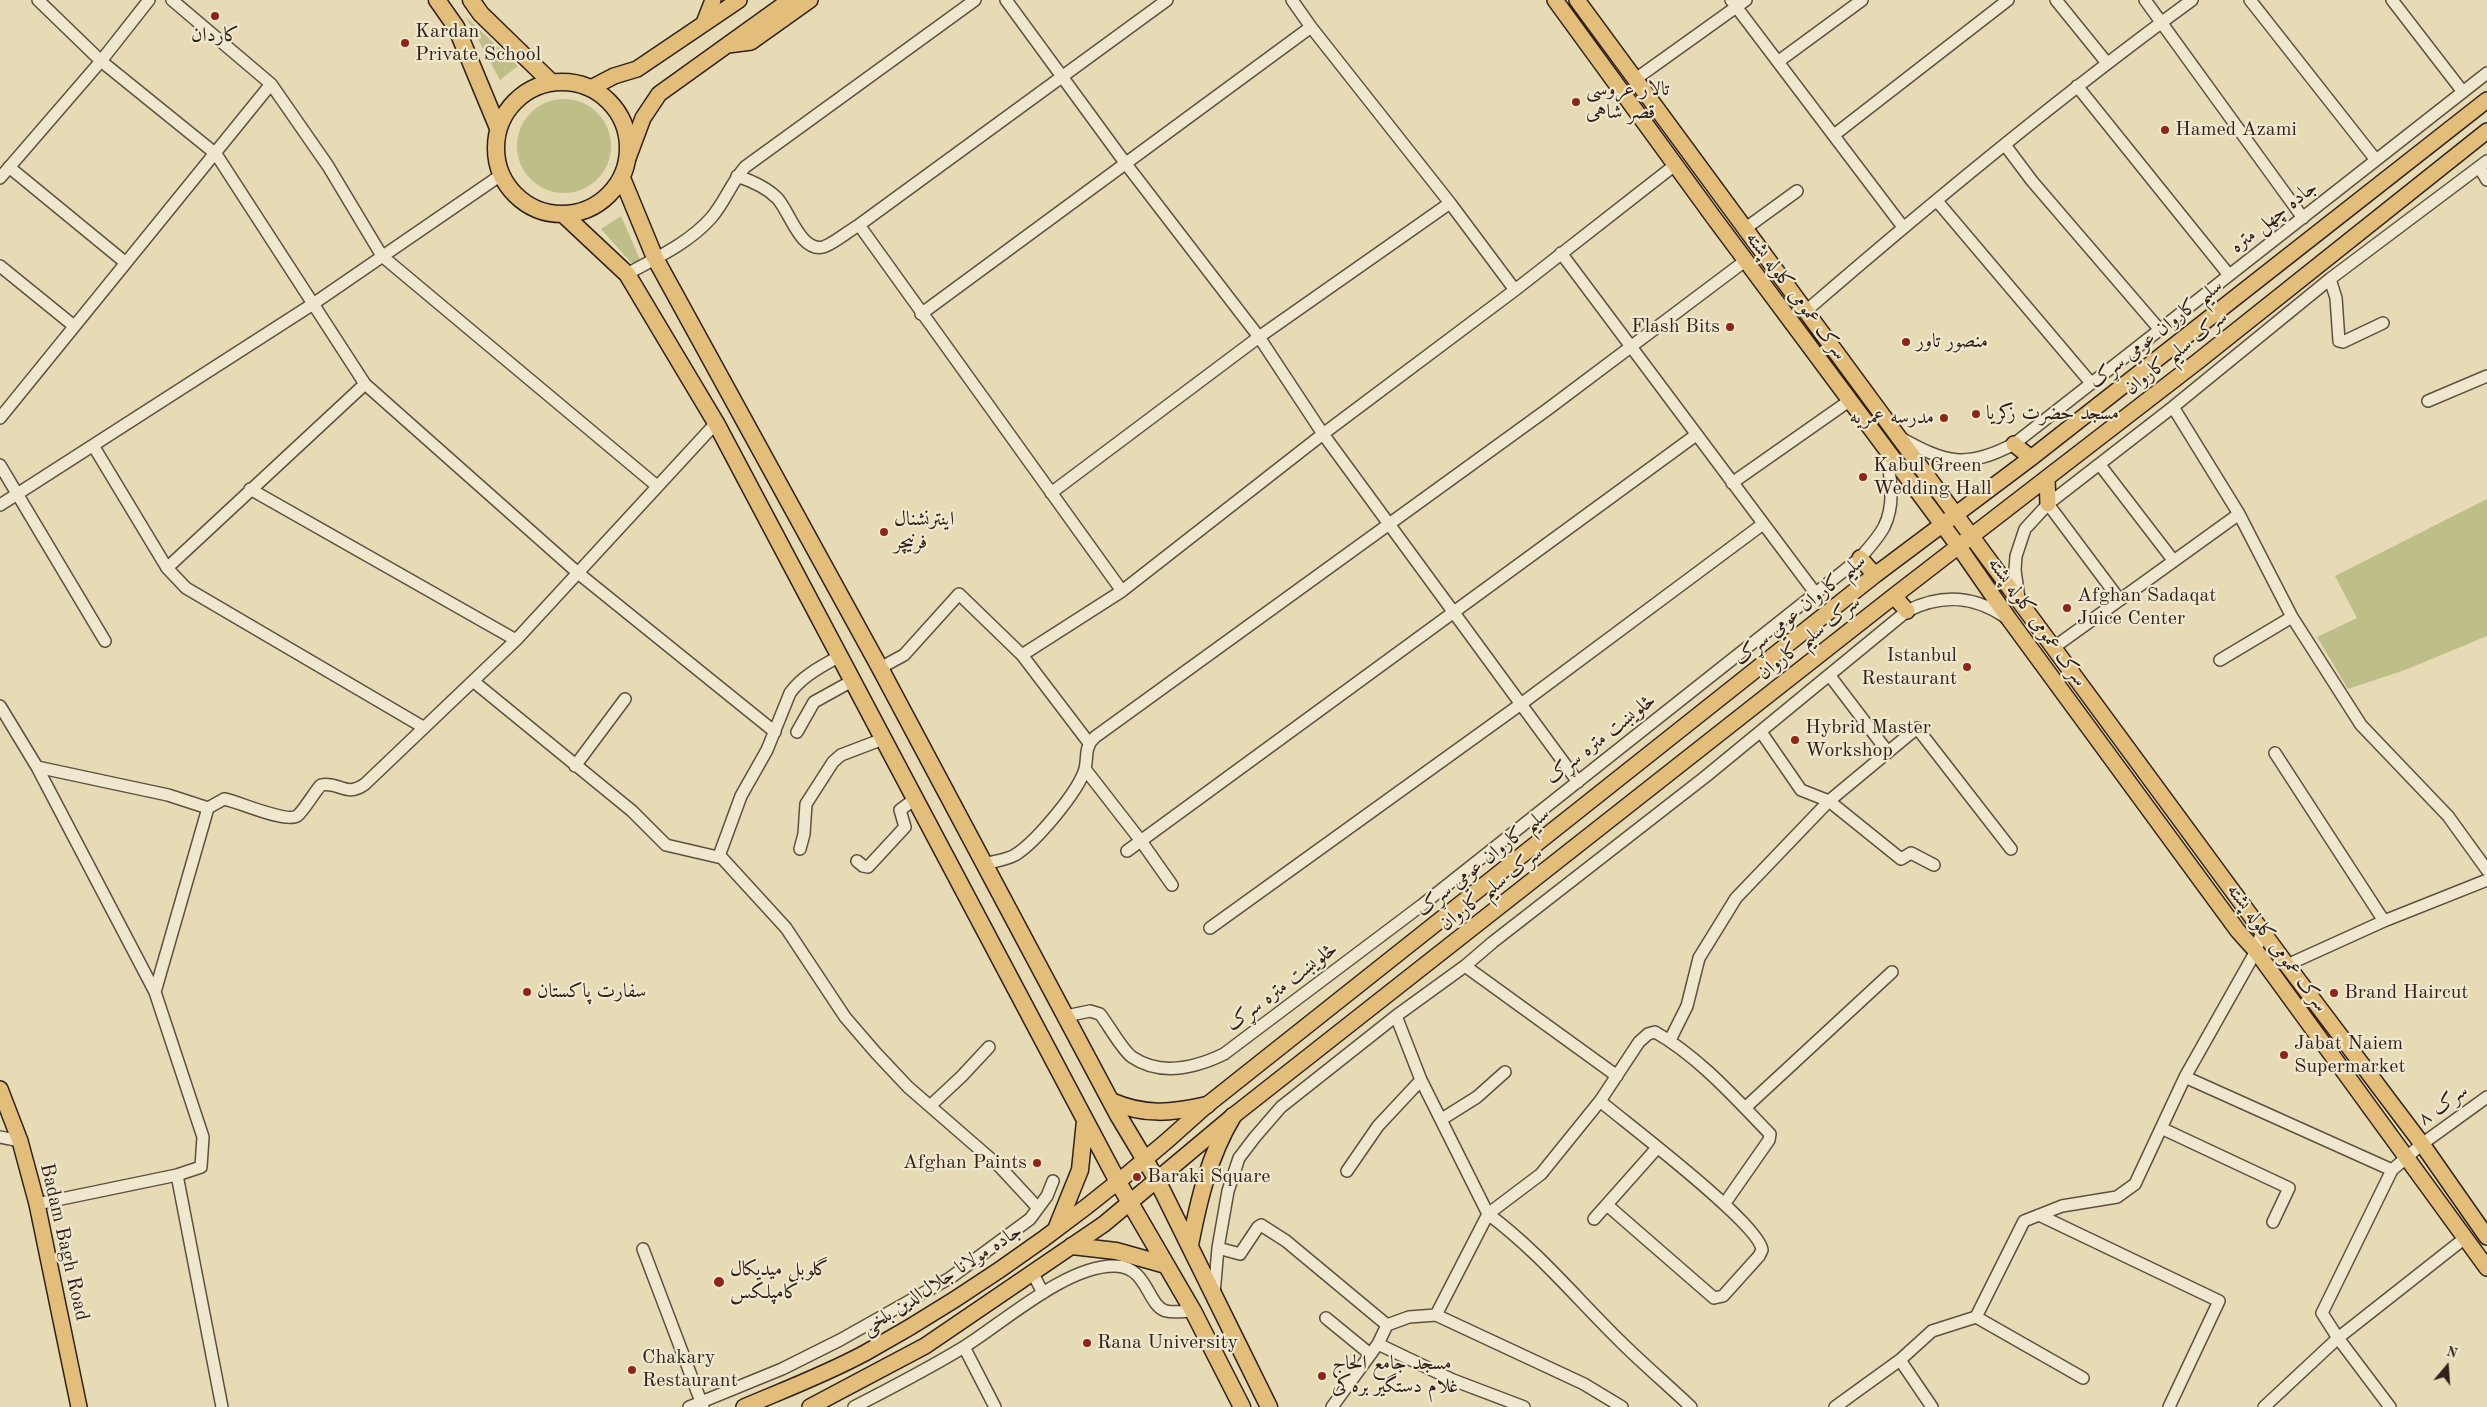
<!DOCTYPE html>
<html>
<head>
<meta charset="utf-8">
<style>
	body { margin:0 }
	#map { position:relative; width:2487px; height:1407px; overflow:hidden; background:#e6dbb4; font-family:"Old Standard TT",serif }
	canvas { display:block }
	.north { position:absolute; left:2422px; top:1342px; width:50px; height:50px; -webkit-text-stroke:4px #efe8ce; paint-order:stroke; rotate:18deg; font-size:14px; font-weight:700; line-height:20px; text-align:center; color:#30211b }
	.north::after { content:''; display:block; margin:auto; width:18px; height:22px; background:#30211b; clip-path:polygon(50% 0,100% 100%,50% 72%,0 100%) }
</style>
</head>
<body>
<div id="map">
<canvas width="2487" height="1407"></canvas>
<div class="north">N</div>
</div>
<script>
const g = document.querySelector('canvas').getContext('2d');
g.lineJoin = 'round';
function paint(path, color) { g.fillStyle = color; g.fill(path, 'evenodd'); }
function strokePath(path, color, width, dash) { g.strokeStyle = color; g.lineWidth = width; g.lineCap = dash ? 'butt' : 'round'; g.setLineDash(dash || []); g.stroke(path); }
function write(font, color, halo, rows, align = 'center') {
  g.font = font + ' "Old Standard TT",Amiri,serif'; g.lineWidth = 4.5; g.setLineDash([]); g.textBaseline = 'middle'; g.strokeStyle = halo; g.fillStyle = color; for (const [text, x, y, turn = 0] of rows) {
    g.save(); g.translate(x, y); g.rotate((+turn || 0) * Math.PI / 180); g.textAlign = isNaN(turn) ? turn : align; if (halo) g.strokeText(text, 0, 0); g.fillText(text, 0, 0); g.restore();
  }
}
paint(new Path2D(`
	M466 17 518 66 500 80Z
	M517 146a47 47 0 1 1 94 0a47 47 0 1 1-94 0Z
	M621 216 641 262 634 266 601 229Z
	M2487 499V636L2405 670 2348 689 2317 637 2357 618 2335 576Z`), '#bdbe88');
const minor = new Path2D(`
	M38 0 101 61 216 154 365 384 578 573 775 732
	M172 0 271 84 328 166 382 256 657 486
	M1006 0 1126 164 1259 337 1323 434 1578 782
	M1292 0 1311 27 1450 203 1515 290
	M1731 0 1903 227
	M2056 0 2107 63
	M2145 0 2303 218
	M2250 0 2376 160
	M2392 0 2463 92
	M1779 61 1862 0
	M1637 78 1746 0
	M2077 86 2229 275
	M1834 135 2008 0
	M2005 145 2032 181 2160 330
	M9 167 126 263
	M2479 167 2487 180
	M737 176C752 181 766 187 777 198 789 210 800 252 823 247 832 245 850 230 859 225L1167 0
	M0 178 101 61 149 0
	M1937 201 2091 383
	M859 225 1122 591
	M1746 228 1797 191
	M1561 253 1816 594
	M0 266 74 326
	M627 274C656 258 689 243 711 218 725 202 731 183 745 167L975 0
	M2330 279 2336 298 2339 341 2343 342 2383 323
	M1807 310C1932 202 2059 97 2192 0
	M921 314 1311 27
	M2428 401 2487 376
	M2173 407 2239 514 2292 617 2361 725 2448 816 2487 870
	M0 418 271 84
	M1901 438C1946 463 1966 469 2014 444L2487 73
	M94 447 167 568 186 588 423 727
	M0 465 105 641
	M2100 465 2173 560
	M1732 483 1849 401
	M250 489 516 640
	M1051 493 1259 337 1450 203
	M2048 504 2119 599
	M0 505 313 304 501 175
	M167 568 365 384
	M2019 599 2015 570 2016 556 2025 529 2048 504 2173 407 2330 279 2487 161
	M2053 648 2239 514
	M1022 655 1122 591 1323 434 1515 290 1675 165
	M2220 660 2292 617
	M880 668 904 655 959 594 1022 655 1089 743
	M1830 676 1887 751
	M473 681 632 811 666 845 722 858 786 928 845 1017 876 1053 908 1087 1000 1167 1038 1208
	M0 706 37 767 155 992
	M797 732 814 702 852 681
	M1761 732 1801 790 1829 801 1901 859 1911 853 1934 865
	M2275 753 2384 921
	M575 766 625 699
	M37 767 168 795 208 808
	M1085 769 1141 841 1172 885
	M800 849 804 834 806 804 833 762 841 755 883 739
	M1127 851 1696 435
	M719 856 741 796 767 750 790 693C802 676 822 666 840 656
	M857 861 863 866 868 867 905 827 900 810 915 799
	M985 864C995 861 1006 860 1015 855 1036 842 1078 792 1085 769 1088 756 1084 747 1095 737L1548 409 1745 261
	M1210 928 1521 704 1763 524
	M2287 965 2384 921 2487 880
	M1465 966 1617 1076
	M1066 1016 1090 1011 1100 1014C1108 1024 1122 1050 1132 1057 1160 1076 1195 1068 1224 1054L1422 905 1860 558C1868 549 1878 538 1884 527 1896 503 1890 476 1886 450
	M1396 1016 1421 1080 1488 1214C1538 1251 1577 1299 1621 1342 1643 1364 1668 1385 1691 1407
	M1670 1040 1687 1006 1699 958 1736 898 1829 801 1917 728 2011 849
	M2185 1077 2392 1170
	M1600 1101C1626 1123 1760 1224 1762 1250L1759 1256 1723 1296 1714 1298 1607 1205
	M930 1106 962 1076 989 1047
	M1746 1107 1892 972
	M1442 1119 1477 1097 1505 1072
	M2161 1128 2289 1188 2273 1222
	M0 1137 20 1141
	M1347 1171 1378 1126 1421 1080
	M177 1175 222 1407
	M37 1204 177 1175 201 1167 203 1137 155 992 208 808 224 799C240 802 285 823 297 816 303 812 315 791 321 785 339 781 346 798 365 784L516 640 716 423
	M2039 1215 2219 1301 2169 1407
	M1594 1219 1657 1148
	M1218 1248 1240 1254 1258 1227 1261 1225 1286 1241 1387 1325
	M643 1249 703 1407
	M1032 1272 1043 1293
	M1214 1294 1218 1248 1228 1191 1239 1158 1255 1137 1281 1107 1396 1016 1465 966 1493 942 1705 777 1907 611C1941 594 1973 595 2005 617
	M1436 1315 1584 1384 1622 1407
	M1976 1317 2083 1378
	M1326 1318 1370 1354
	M1378 1344 1453 1380 1524 1407
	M964 1347 995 1407
	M1900 1360 1932 1407
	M689 1407 782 1369 840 1340 950 1278 1030 1219 1047 1196 1053 1181
	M854 1407C891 1388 928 1369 964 1347 1004 1322 1067 1265 1115 1266 1148 1266 1147 1306 1166 1311 1174 1313 1185 1311 1193 1311
	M1332 1407 1378 1344 1387 1325 1409 1317 1436 1315 1488 1214 1541 1174 1600 1101 1639 1042 1648 1034 1655 1032C1698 1056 1736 1099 1770 1134L1769 1140 1725 1203
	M1835 1407 1900 1360 1932 1331 1976 1317 2024 1221 2062 1206 2117 1197 2135 1184 2185 1077 2256 951 2262 930
	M2264 1407 2338 1338 2465 1238
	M2390 1407 2338 1338 2322 1313 2392 1170 2422 1144 2487 1097`);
const major = new Path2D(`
	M1555 0 1714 218 1959 547 2009 619 2238 931 2256 951 2487 1268
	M1577 0 2287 965 2422 1144 2487 1237
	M704 23 713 0
	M728 45 751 42 810 0
	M591 88 614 76 637 69 739 0
	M628 158 643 118 659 94 790 0
	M2014 444 2031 458
	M2047 478 2048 504
	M1860 558 1875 575
	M1894 596 1907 611
	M0 1089 20 1141 37 1204 79 1407
	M744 1407C784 1390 826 1374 865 1353 986 1286 1105 1199 1207 1105L1875 575 2031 458 2487 100
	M810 1407 925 1346 1104 1224 1233 1116 1894 596 2197 362 2487 131`);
const highway = new Path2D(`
	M437 0 456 27 498 128
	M471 0 481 14 551 82
	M496 148a66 66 0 1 1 132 0a66 66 0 1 1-132 0Z
	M622 178 655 258 880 668 1118 1115 1157 1180 1269 1407
	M563 214 627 274 716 423 1118 1182 1193 1311 1242 1407
	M1111 1101C1144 1116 1172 1113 1207 1105
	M1057 1227 1080 1170 1085 1121
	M1190 1245C1199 1199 1209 1156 1233 1116
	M1072 1246 1116 1251 1166 1265`);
strokePath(minor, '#5e5041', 14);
strokePath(major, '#30211b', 18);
strokePath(highway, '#30211b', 19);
strokePath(minor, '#efe8ce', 11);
strokePath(major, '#e3be7a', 15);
strokePath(highway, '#e3be7a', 16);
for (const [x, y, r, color] of [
	[215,16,5,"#8f2418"],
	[405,43,5,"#8f2418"],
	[1576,102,5,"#8f2418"],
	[2165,130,5,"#8f2418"],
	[1730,327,5,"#8f2418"],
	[1906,342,5,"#8f2418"],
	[1976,414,5,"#8f2418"],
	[1944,418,5,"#8f2418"],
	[1863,477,5,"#8f2418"],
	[884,532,5,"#8f2418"],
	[2067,608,5,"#8f2418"],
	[1967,667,5,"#8f2418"],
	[1795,740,5,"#8f2418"],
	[527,992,5,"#8f2418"],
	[2334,993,5,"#8f2418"],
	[2284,1055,5,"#8f2418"],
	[1037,1163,5,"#8f2418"],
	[1137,1177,5,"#8f2418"],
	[719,1282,6,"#8f2418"],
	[1087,1343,5,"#8f2418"],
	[632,1370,5,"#8f2418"],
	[1322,1376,5,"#8f2418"]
]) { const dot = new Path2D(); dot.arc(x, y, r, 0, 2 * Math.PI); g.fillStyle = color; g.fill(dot); strokePath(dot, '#efe8ce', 2); }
write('20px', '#30211b', '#efe8ce', [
	["Kardan",415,32],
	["Private School",415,55],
	["کاردان",215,36,"center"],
	["تالار عروسی",1586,90],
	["قصر شاهی",1586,113],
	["Hamed Azami",2175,130],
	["Flash Bits",1720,327,"right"],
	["منصور تاور",1916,342],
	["مسجد حضرت زکریا",1986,414],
	["مدرسه عمریه",1934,418,"right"],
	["Kabul Green",1873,466],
	["Wedding Hall",1873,489],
	["اینترنشنال",894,520],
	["فرنیچر",894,543],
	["Afghan Sadaqat",2077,596],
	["Juice Center",2077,619],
	["Istanbul",1957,656,"right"],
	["Restaurant",1957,679,"right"],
	["Hybrid Master",1805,728],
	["Workshop",1805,751],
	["سفارت پاکستان",537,992],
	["Brand Haircut",2344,993],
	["Jabat Naiem",2294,1044],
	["Supermarket",2294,1067],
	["Afghan Paints",1027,1163,"right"],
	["Baraki Square",1147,1177],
	["گلوبل میدیکال",730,1270],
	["کامپلکس",730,1293],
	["Rana University",1097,1343],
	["Chakary",642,1358],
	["Restaurant",642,1381],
	["مسجد جامع الحاج",1332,1364],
	["غلام دستگیر بره‌کی",1332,1387]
], 'left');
write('20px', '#30211b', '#efe8ce', [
	["جاده چهل متره",2274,217,-38],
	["سرک عمومی کلوله پشته",1796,296,53],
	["سلیم کاروان عومي سړک",2156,334,-38],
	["سرک سلیم کاروان",2176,353,-38],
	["سلیم کاروان عومي سړک",1800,610,-39],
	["سرک عمومی کلوله پشته",2037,622,54],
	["سرک سلیم کاروان",1809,638,-38],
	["څلویښت متره سړک",1601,739,-38],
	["سلیم کاروان عومي سړک",1483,862,-38],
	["سرک سلیم کاروان",1491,889,-38],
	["سرک عمومی کلوله پشته",2277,948,53],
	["څلویښت متره سړک",1282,987,-37],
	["سرک ۸",2443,1105,-36],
	["Badam Bagh Road",64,1242,77],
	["جاده مولانا جلال‌الدین بلخی",942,1280,-33]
]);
</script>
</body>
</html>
